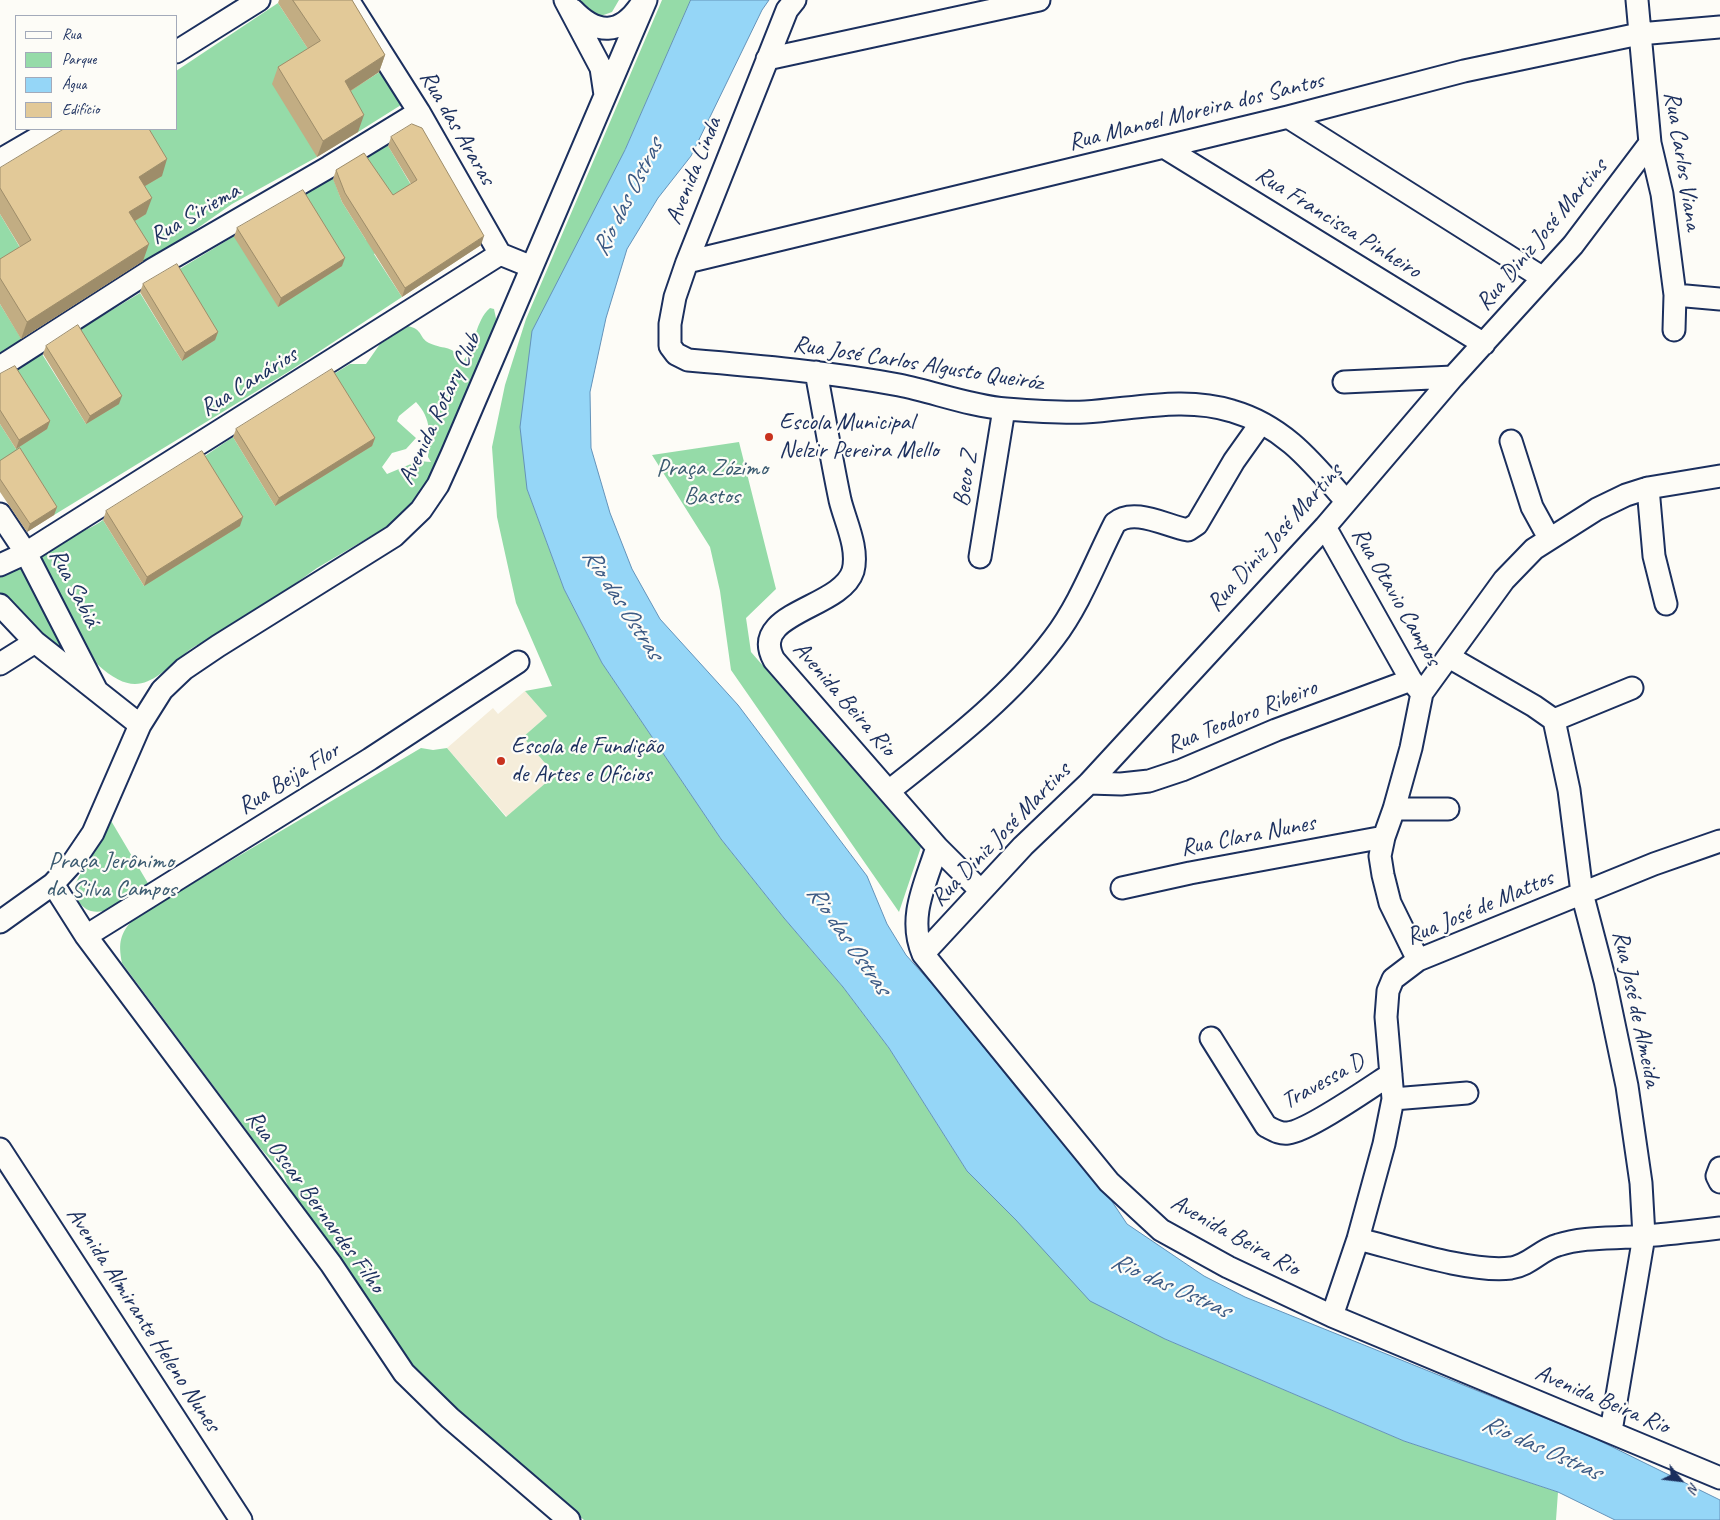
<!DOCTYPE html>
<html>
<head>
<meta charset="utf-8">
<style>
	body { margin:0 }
	#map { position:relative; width:1720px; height:1520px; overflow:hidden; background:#fdfcf7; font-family:Caveat,sans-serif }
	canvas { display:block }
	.legend { position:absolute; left:15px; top:15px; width:162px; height:115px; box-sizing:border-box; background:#fdfcf7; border:1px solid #a3aaba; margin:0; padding:6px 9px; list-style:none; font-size:15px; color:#1b2f5e }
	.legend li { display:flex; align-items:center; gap:10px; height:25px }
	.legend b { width:25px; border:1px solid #a3aaba }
	.north { position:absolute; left:1655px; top:1455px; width:50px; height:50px; -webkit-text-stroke:4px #fdfcf7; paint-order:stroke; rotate:119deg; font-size:14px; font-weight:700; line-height:20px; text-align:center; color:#1b2f5e }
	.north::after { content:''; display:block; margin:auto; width:18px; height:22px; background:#1b2f5e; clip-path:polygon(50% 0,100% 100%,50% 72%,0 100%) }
</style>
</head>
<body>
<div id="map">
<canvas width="1720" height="1520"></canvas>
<ul class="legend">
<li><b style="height:6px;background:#fdfcf7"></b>Rua</li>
<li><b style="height:14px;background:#95dba8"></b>Parque</li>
<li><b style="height:14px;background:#95d6f7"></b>Água</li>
<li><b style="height:14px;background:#e2c998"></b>Edifício</li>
</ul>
<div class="north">N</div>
</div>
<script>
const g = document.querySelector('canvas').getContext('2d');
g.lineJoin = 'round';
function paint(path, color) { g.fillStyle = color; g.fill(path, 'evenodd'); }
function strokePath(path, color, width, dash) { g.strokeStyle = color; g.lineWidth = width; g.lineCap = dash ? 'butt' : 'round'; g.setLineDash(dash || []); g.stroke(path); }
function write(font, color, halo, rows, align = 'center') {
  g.font = font + ' Caveat,sans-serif'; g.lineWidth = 4.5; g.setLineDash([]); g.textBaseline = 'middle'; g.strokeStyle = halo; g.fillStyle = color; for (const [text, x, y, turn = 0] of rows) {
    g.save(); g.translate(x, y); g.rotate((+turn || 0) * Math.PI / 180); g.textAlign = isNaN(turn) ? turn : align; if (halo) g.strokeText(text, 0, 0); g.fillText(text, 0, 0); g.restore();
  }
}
paint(new Path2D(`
	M525 691 547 716 523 737 555 775 507 817 447 748 493 708 498 714Z`), '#f5edda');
paint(new Path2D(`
	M579 0H619L612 12 598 17 587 11Z
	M662 0H691L625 150 527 489 564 589 602 663 721 839 784 918 843 987 889 1048 967 1171 1016 1220 1165 1339 1404 1441 1558 1492 1556 1520H584L439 1397 407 1361 297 1207 283 1174 256 1143 122 963C118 942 120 934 134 918L421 748 433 750 447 748 506 817 555 775 523 737 547 716 525 691 552 686 516 603 497 517 492 447 505 385 526 319Z
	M278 3 314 58 317 157 232 204 145 265 123 227 133 129H176V71Z
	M381 71 401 105 358 132 339 98Z
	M387 144 414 190 390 204 360 161Z
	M329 167 342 202 366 240 406 232 374 254 402 297 288 372 54 515 17 457 0 467V424L16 449 11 372 42 354 86 424 74 333 140 293 182 361 173 273 299 197Z
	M0 214 25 256 0 271Z
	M0 304 22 340 0 355Z
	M490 308 494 309 497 323 428 482 411 505 395 522 317 568 257 611C239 616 227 629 211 638 203 643 195 645 188 651 154 679 138 702 97 664L40 560C53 537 85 534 103 520L144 586 199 460 233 437 275 506 329 377 350 364H366L380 344 408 326C423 329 419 338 429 343 446 351 452 343 462 363 476 345 475 321 490 308ZM416 402C432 419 430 436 428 457L431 462 418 461 387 474 382 467 392 453 406 449 416 438 397 421 399 416Z
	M739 442 776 589 746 618 751 652 921 847 899 912 731 670 720 591 710 547 652 455Z
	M22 560 65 654 0 595V571Z
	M110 819 149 885C134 895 110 916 91 911 85 910 80 903 75 899L74 886Z`), '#95dba8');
const water = new Path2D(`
	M691 0H769L762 10 691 156 658 198 627 249 606 318 590 392 591 448 610 513 632 569 660 619 738 705 867 876 887 924 906 955 940 993 1026 1100 1097 1179 1127 1224 1204 1276 1245 1297 1592 1437 1720 1500V1520H1615L1558 1492 1404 1441 1165 1339 1090 1301 1016 1220 967 1171 889 1048 843 987 784 918 721 839 602 663 564 589 527 489 520 427 532 331 625 150Z`);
paint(water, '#95d6f7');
strokePath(water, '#6493ba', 1);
const minor = new Path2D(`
	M348 0 419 112 500 254 532 267
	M565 0 601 68 605 95
	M795 0 787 10 687 262 675 297 670 324V346L676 354 688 360C759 366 829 372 899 385 934 392 970 406 1006 409 1032 411 1060 413 1085 412 1134 409 1185 396 1232 411 1284 426 1312 462 1346 501
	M1637 0 1650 143 1662 194 1675 295 1674 330
	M573 10C597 35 620 35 640 6
	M176 52 259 0
	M767 59 1039 0
	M1288 117 1543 278
	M1164 147 1484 344
	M0 160 53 129
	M687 262 1288 117 1464 71 1639 34 1720 27
	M1675 295 1720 299
	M0 367 153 269 329 167 419 112
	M816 372C824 414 831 457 840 500 845 521 859 548 853 571 841 609 748 612 774 660L937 847C926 883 907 917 923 954L1109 1182 1161 1230 1228 1267 1332 1316 1720 1478
	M1344 382 1453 377
	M1511 441 1532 507 1549 538
	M1648 488 1654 556 1666 604
	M0 514 26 553 96 689
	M1325 527 1411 680 1420 691
	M980 557 1004 409
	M0 565 26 553 500 254
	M0 605 35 642 140 725
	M1449 657 1534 706 1554 720 1569 790 1582 893 1605 981 1627 1086 1641 1183 1644 1236 1611 1431
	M0 664 35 642
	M1554 720 1632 688
	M1089 783 1121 784 1149 781 1182 770 1276 730 1411 680
	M889 791C948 744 1009 698 1054 638 1080 604 1096 560 1115 523 1134 507 1166 526 1188 530L1197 524 1234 461 1261 423
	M1394 809H1448
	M937 847 981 891
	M53 884 86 936 331 1264 404 1373 450 1418 569 1520
	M1122 888 1190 873 1384 837
	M0 922 53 884 74 861 93 833 140 725 162 690 184 669 218 646 394 536 421 510 438 485 452 454 646 0
	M86 936 370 759 518 662
	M923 954 1023 846 1089 783 1325 527 1453 377 1573 245 1650 143
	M1418 960 1390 903 1383 875 1380 856 1384 837 1394 809 1411 748 1422 693 1504 580 1534 549 1597 509 1626 495 1648 488 1720 476
	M1211 1038 1266 1126C1274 1130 1279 1134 1288 1133 1308 1131 1371 1087 1391 1074
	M1393 1099 1467 1093
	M0 1149 241 1520
	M1720 1168 1717 1176 1720 1182
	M1358 1239C1399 1249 1470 1273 1511 1268 1530 1265 1540 1250 1558 1245 1585 1236 1616 1239 1645 1236 1670 1234 1695 1231 1720 1228
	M1332 1316 1358 1239 1384 1144 1393 1099 1386 1017 1388 991 1393 979 1418 960 1654 864 1720 841`);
strokePath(minor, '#1b2f5e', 25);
strokePath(minor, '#fdfcf7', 21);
paint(new Path2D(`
	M279 0H352L385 55 379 72 351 91 358 132 317 157 272 84 278 67 308 49 278 3Z
	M391 137 481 245 402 297 342 202 333 179 336 170 393 195 411 184 388 146Z
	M0 168 162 176 145 186 146 214 135 221 143 261 21 339 0 304V259L20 247 0 214Z
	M237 228 342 266 278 307 234 237Z
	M143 284 218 332 215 340 182 361 140 292Z
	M46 346 119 404 86 424 43 354Z
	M0 374 50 421 47 429 16 449 0 424Z
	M236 429 375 438 372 446 275 506 233 437Z
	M0 461 57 507 54 515 27 532 0 492Z
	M106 511 240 526 144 586 103 520Z`), '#c2ad83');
paint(new Path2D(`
	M385 55 379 72 339 98 345 81Z
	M364 115 358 132 317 157 323 141Z
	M167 159 162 176 133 193 139 177Z
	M152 198 146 214 123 228 129 212Z
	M484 236 481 245 402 297 405 288Z
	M149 244 143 261 21 339 27 322Z
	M345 258 342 266 278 307 281 298Z
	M218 332 215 340 182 361 185 353Z
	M122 396 119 404 86 424 90 416Z
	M50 421 47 429 16 449 19 440Z
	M375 438 372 446 275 506 279 498Z
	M57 507 54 515 27 532 30 524Z
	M243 517 240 526 144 586 147 577Z`), '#9e8d6a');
const building = new Path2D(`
	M293 0H352L385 55 345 81 364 115 323 141 278 67 320 41Z
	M412 124 422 128 484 236 405 288 345 193 336 170 364 153 393 195 417 180 391 137Z
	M64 129H149L167 159 139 177 152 198 129 212 149 244 27 322 0 278V259L31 240 0 188V168Z
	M303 190 345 258 281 298 237 228Z
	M177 264 218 332 185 353 143 284Z
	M78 325 122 396 90 416 46 346Z
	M15 366 50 421 19 440 0 410V374Z
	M332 369 375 438 279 498 236 429Z
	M20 448 57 507 30 524 0 479V461Z
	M202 451 243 517 147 577 106 511Z`);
paint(building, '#e2c998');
strokePath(building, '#9e8d6a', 1);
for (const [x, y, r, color] of [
	[769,437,5,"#c8321e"],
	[501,761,5,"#c8321e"]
]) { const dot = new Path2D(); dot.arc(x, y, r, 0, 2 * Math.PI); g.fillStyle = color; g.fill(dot); strokePath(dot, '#fdfcf7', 2); }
write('24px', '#1b2f5e', '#fdfcf7', [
	["Rua Manoel Moreira dos Santos",1196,112,-14],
	["Rua das Araras",457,128,60],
	["Rua Carlos Viana",1682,161,81],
	["Avenida Linda",694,171,-68],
	["Rua Siriema",195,214,-30],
	["Rua Francisca Pinheiro",1338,223,32],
	["Rua Diniz José Martins",1542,235,-50],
	["Rua José Carlos Algusto Queiróz",918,364,9],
	["Rua Canários",249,382,-32],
	["Avenida Rotary Club",440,409,-65],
	["Beco Z",966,479,-81],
	["Rua Diniz José Martins",1275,538,-48],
	["Rua Sabiá",74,588,63],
	["Rua Otavio Campos",1396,597,60],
	["Avenida Beira Rio",844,699,49],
	["Rua Teodoro Ribeiro",1242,717,-22],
	["Rua Beija Flor",289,779,-32],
	["Rua Diniz José Martins",1001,835,-46],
	["Rua Clara Nunes",1248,836,-11],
	["Rua José de Mattos",1480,908,-23],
	["Rua José de Almeida",1636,1009,78],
	["Travessa D",1323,1082,-29],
	["Rua Oscar Bernardes Filho",315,1202,54],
	["Avenida Beira Rio",1235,1236,29],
	["Avenida Almirante Heleno Nunes",143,1320,57],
	["Avenida Beira Rio",1602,1400,23]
]);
write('24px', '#1b2f5e', '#fdfcf7', [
	["Escola Municipal",779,423],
	["Nelzir Pereira Mello",779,451],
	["Escola de Fundição",511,747],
	["de Artes e Ofícios",511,775]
], 'left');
write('24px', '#3a5a70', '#fdfcf7', [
	["Praça Zózimo",712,469],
	["Bastos",712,497],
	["Praça Jerônimo",111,862],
	["da Silva Campos",111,890]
]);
write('italic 25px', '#3a5984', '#fdfcf7', [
	["Rio das Ostras",628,198,-63],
	["Rio das Ostras",622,604,57],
	["Rio das Ostras",848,940,55],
	["Rio das Ostras",1170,1286,24],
	["Rio das Ostras",1541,1448,24]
]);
</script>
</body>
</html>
